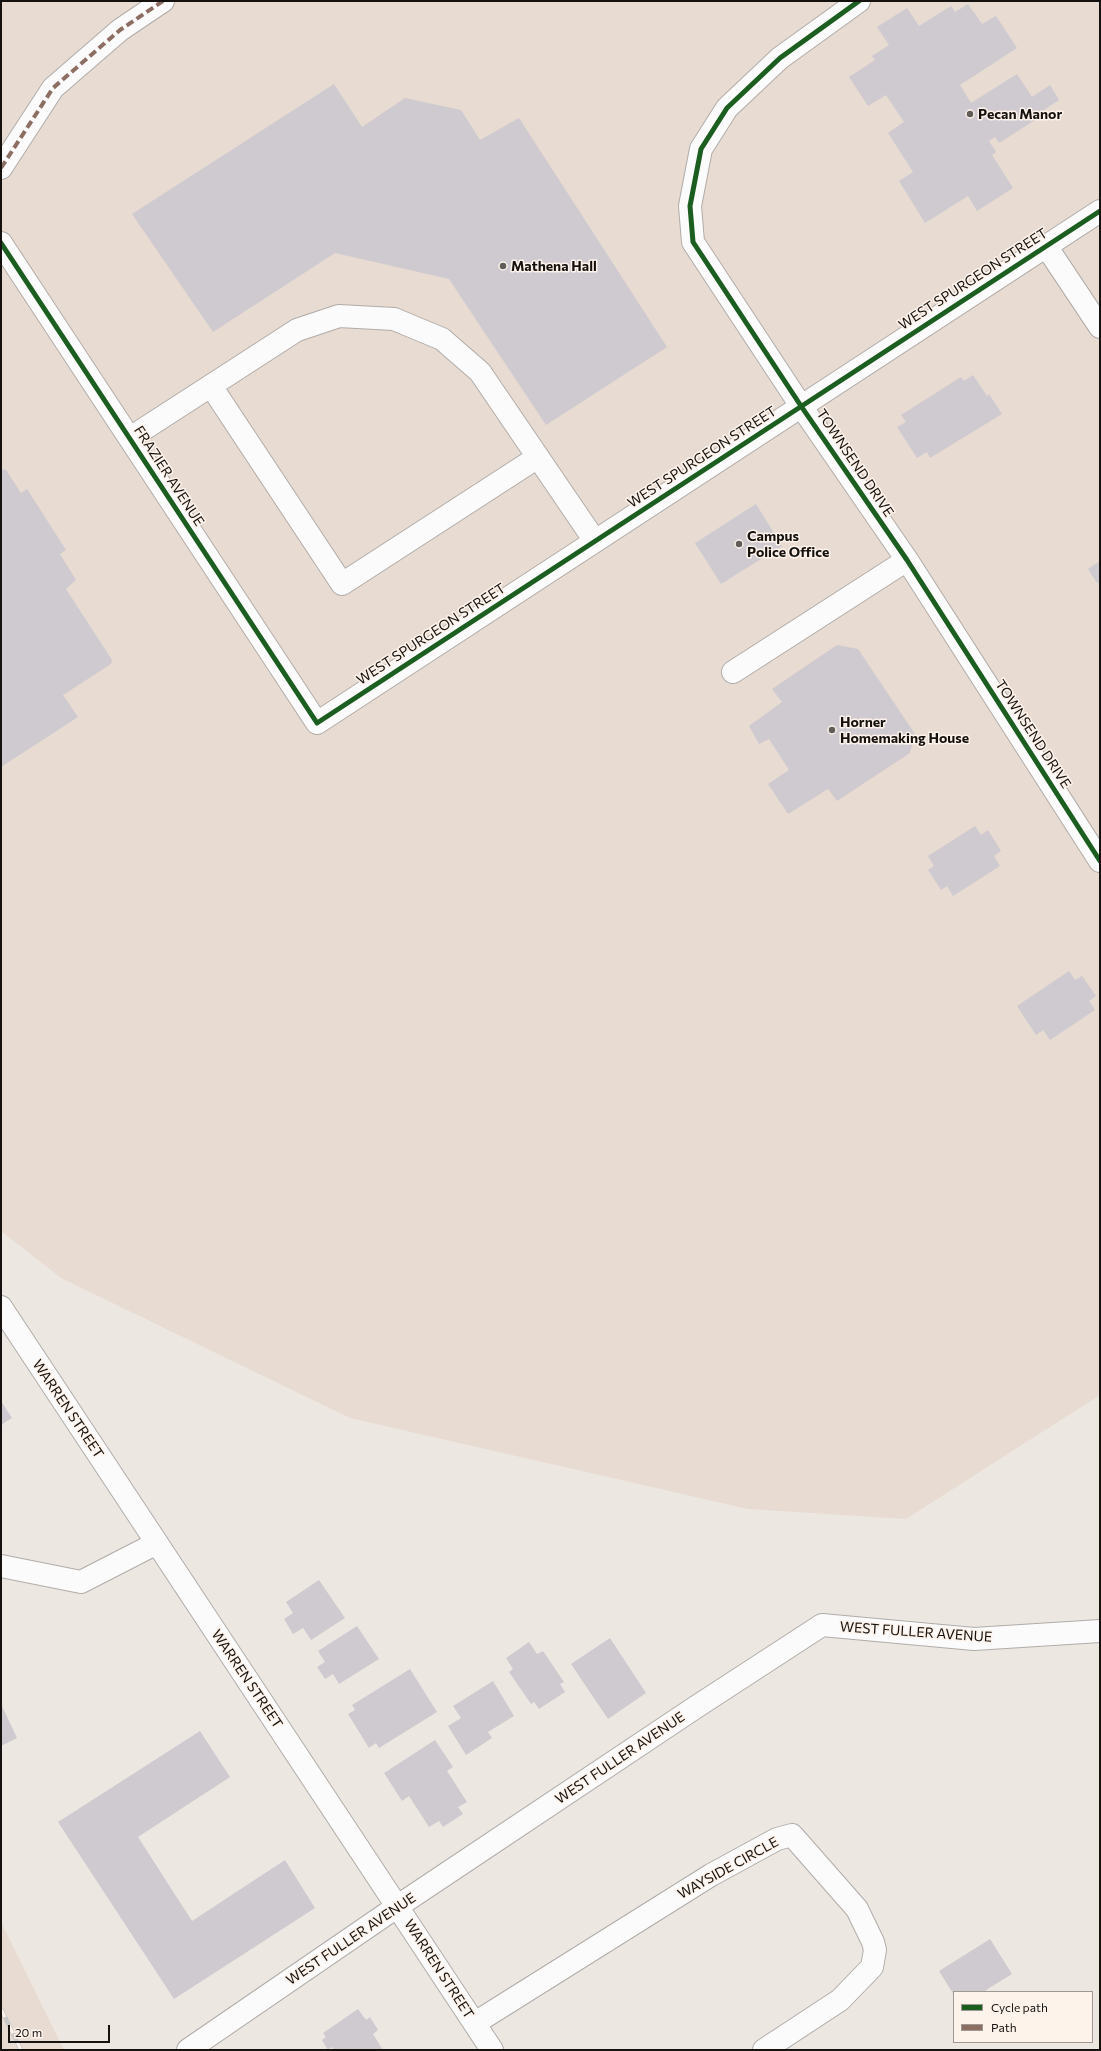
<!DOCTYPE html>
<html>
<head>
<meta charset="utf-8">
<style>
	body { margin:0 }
	#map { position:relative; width:1101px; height:2051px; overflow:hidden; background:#ede7e2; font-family:Commissioner,sans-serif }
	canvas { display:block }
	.frame { position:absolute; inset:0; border:2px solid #14110e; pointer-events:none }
	.legend { position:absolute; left:953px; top:1991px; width:140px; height:52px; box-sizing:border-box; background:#fef3eb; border:1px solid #a09993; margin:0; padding:5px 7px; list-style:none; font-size:12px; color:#14110e }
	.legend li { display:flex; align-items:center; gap:8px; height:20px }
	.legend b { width:20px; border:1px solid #a09993 }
	.scale { position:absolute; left:8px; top:2025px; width:102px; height:18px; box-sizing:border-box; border:2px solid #14110e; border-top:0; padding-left:5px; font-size:12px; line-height:14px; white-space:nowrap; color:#14110e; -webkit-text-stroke:3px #fef3eb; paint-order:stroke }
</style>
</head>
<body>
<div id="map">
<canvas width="1101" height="2051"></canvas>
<div class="frame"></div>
<ul class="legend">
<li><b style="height:5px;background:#1b5e20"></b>Cycle path</li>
<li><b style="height:5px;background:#8d6e63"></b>Path</li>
</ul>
<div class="scale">20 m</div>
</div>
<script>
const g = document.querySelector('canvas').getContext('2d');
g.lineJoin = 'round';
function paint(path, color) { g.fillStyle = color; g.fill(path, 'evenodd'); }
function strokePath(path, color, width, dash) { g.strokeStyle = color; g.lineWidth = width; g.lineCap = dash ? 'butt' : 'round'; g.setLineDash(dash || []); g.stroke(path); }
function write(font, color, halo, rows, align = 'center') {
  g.font = font + ' Commissioner,sans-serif'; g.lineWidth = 3; g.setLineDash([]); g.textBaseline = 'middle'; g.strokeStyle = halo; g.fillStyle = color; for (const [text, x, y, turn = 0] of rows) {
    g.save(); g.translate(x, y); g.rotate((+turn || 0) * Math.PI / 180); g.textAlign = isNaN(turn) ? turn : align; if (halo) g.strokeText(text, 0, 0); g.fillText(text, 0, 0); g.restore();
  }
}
paint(new Path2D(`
	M1 1H1100V1395L906 1519 748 1509 350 1418 61 1278 1 1231Z
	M1 1922 64 2050H1Z`), '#e8dbd2');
paint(new Path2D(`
	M968 4 982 24 996 16 1017 48 960 85 971 103 1017 74 1032 97 1050 85 1059 100 1041 112 1043 115 999 143 995 137 989 141 996 152 992 155 1013 188 977 211 968 196 925 223 899 181 913 172 888 133 904 122 886 95 868 106 849 77 875 60 872 56 889 45 877 27 907 8 919 26 951 6 955 12Z
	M334 84 362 127 405 98 461 110 480 140 519 118 667 347 546 425 449 279 335 253 213 332 132 214Z
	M973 375 987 396 989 394 1002 414 930 458 927 452 917 458 897 427 906 422 901 415 961 377 964 381Z
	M1 469 6 470 21 493 27 489 66 550 60 554 76 580 66 589 112 660 111 664 63 695 78 717 1 767Z
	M756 504 782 546 721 584 695 543Z
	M1100 561V582L1097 583 1088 569Z
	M837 645 858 649 915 734 910 753 837 801 828 789 788 814 768 784 789 770 769 739 759 744 749 726 782 702 772 689Z
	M975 826 981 835 988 830 1001 851 994 856 1000 866 953 896 947 886 941 890 928 870 934 866 928 856Z
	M1069 971 1075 980 1082 976 1096 996 1089 1001 1095 1010 1050 1040 1043 1030 1036 1035 1017 1006Z
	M1 1401 12 1418 1 1425Z
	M319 1580 345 1618 311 1640 303 1628 293 1634 284 1619 293 1613 286 1602Z
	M357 1626 379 1659 339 1684 333 1674 325 1679 317 1667 325 1662 318 1651Z
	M610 1638 646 1693 608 1719 571 1664Z
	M529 1642 537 1654 543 1651 564 1682 560 1684 565 1692 539 1709 534 1702 531 1704 509 1672 513 1669 506 1658Z
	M410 1669 437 1712 379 1748 376 1743 369 1748 348 1714 355 1710 352 1705Z
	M493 1681 514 1716 488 1732 492 1738 466 1755 448 1726 461 1718 453 1706Z
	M1 1704 17 1738 1 1746Z
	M200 1731 230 1777 138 1837 192 1921 285 1860 315 1908 174 1999 58 1822Z
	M435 1740 453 1767 447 1771 467 1802 458 1807 463 1814 443 1827 439 1821 429 1827 409 1796 402 1801 384 1773Z
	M990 1939 1012 1974 986 1990 987 1992H954V1995L939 1971Z
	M358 2009 366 2020 370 2017 378 2030 373 2034 383 2050H334L332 2047 328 2050 322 2040 326 2037 323 2033Z`), '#cecad0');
const minor = new Path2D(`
	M859 1 780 58 727 108 701 149 690 206 693 242 801 406 907 560 1100 861
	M1 168 53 88 120 30 163 1
	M1 243 317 723 1100 211
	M1046 246 1100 327
	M211 386 342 584 538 457
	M130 438 297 330 339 316 394 319 442 339 480 372 595 541
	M733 672 907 560
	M1 1307 492 2050
	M1 1566 81 1582 157 1543
	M475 2023 711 1875 777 1839 792 1835 857 1909 873 1942 875 1950 872 1967 840 2000 764 2050
	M188 2050 398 1906 696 1707 822 1625 974 1639 1100 1631`);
strokePath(minor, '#b0aca8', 24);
strokePath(minor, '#fcfbfb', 22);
const rail = new Path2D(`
	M1 2009 21 2050`);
strokePath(rail, '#c9c8c7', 4.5);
strokePath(rail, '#fef3eb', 3, [9]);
strokePath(new Path2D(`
	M1 168 53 88 120 30 163 1`), '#8d6e63', 4, [8, 4]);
strokePath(new Path2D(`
	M859 1 780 58 727 108 701 149 690 206 693 242 801 406 907 560 1100 861
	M1 243 317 723 1100 211`), '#1b5e20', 5);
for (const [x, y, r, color] of [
	[970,114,4,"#605c58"],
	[503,266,4,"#605c58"],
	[739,544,4,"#605c58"],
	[832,730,4,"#605c58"]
]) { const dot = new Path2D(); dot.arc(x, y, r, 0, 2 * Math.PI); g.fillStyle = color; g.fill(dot); strokePath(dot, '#fef3eb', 1.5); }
write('bold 14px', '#14110e', '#fef3eb', [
	["Pecan Manor",978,114],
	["Mathena Hall",511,266],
	["Campus",747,536],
	["Police Office",747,552],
	["Horner",840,722],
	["Homemaking House",840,738]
], 'left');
write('14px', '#14110e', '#fef3eb', [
	["WEST SPURGEON STREET",973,279,-33],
	["WEST SPURGEON STREET",702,457,-33],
	["TOWNSEND DRIVE",855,463,56],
	["FRAZIER AVENUE",169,476,57],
	["WEST SPURGEON STREET",431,634,-33],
	["TOWNSEND DRIVE",1033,734,57],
	["WARREN STREET",68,1409,56],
	["WEST FULLER AVENUE",916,1632,4],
	["WARREN STREET",247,1679,56],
	["WEST FULLER AVENUE",620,1758,-34],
	["WAYSIDE CIRCLE",728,1868,-29],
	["WEST FULLER AVENUE",351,1939,-34],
	["WARREN STREET",439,1969,57]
]);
</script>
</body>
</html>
